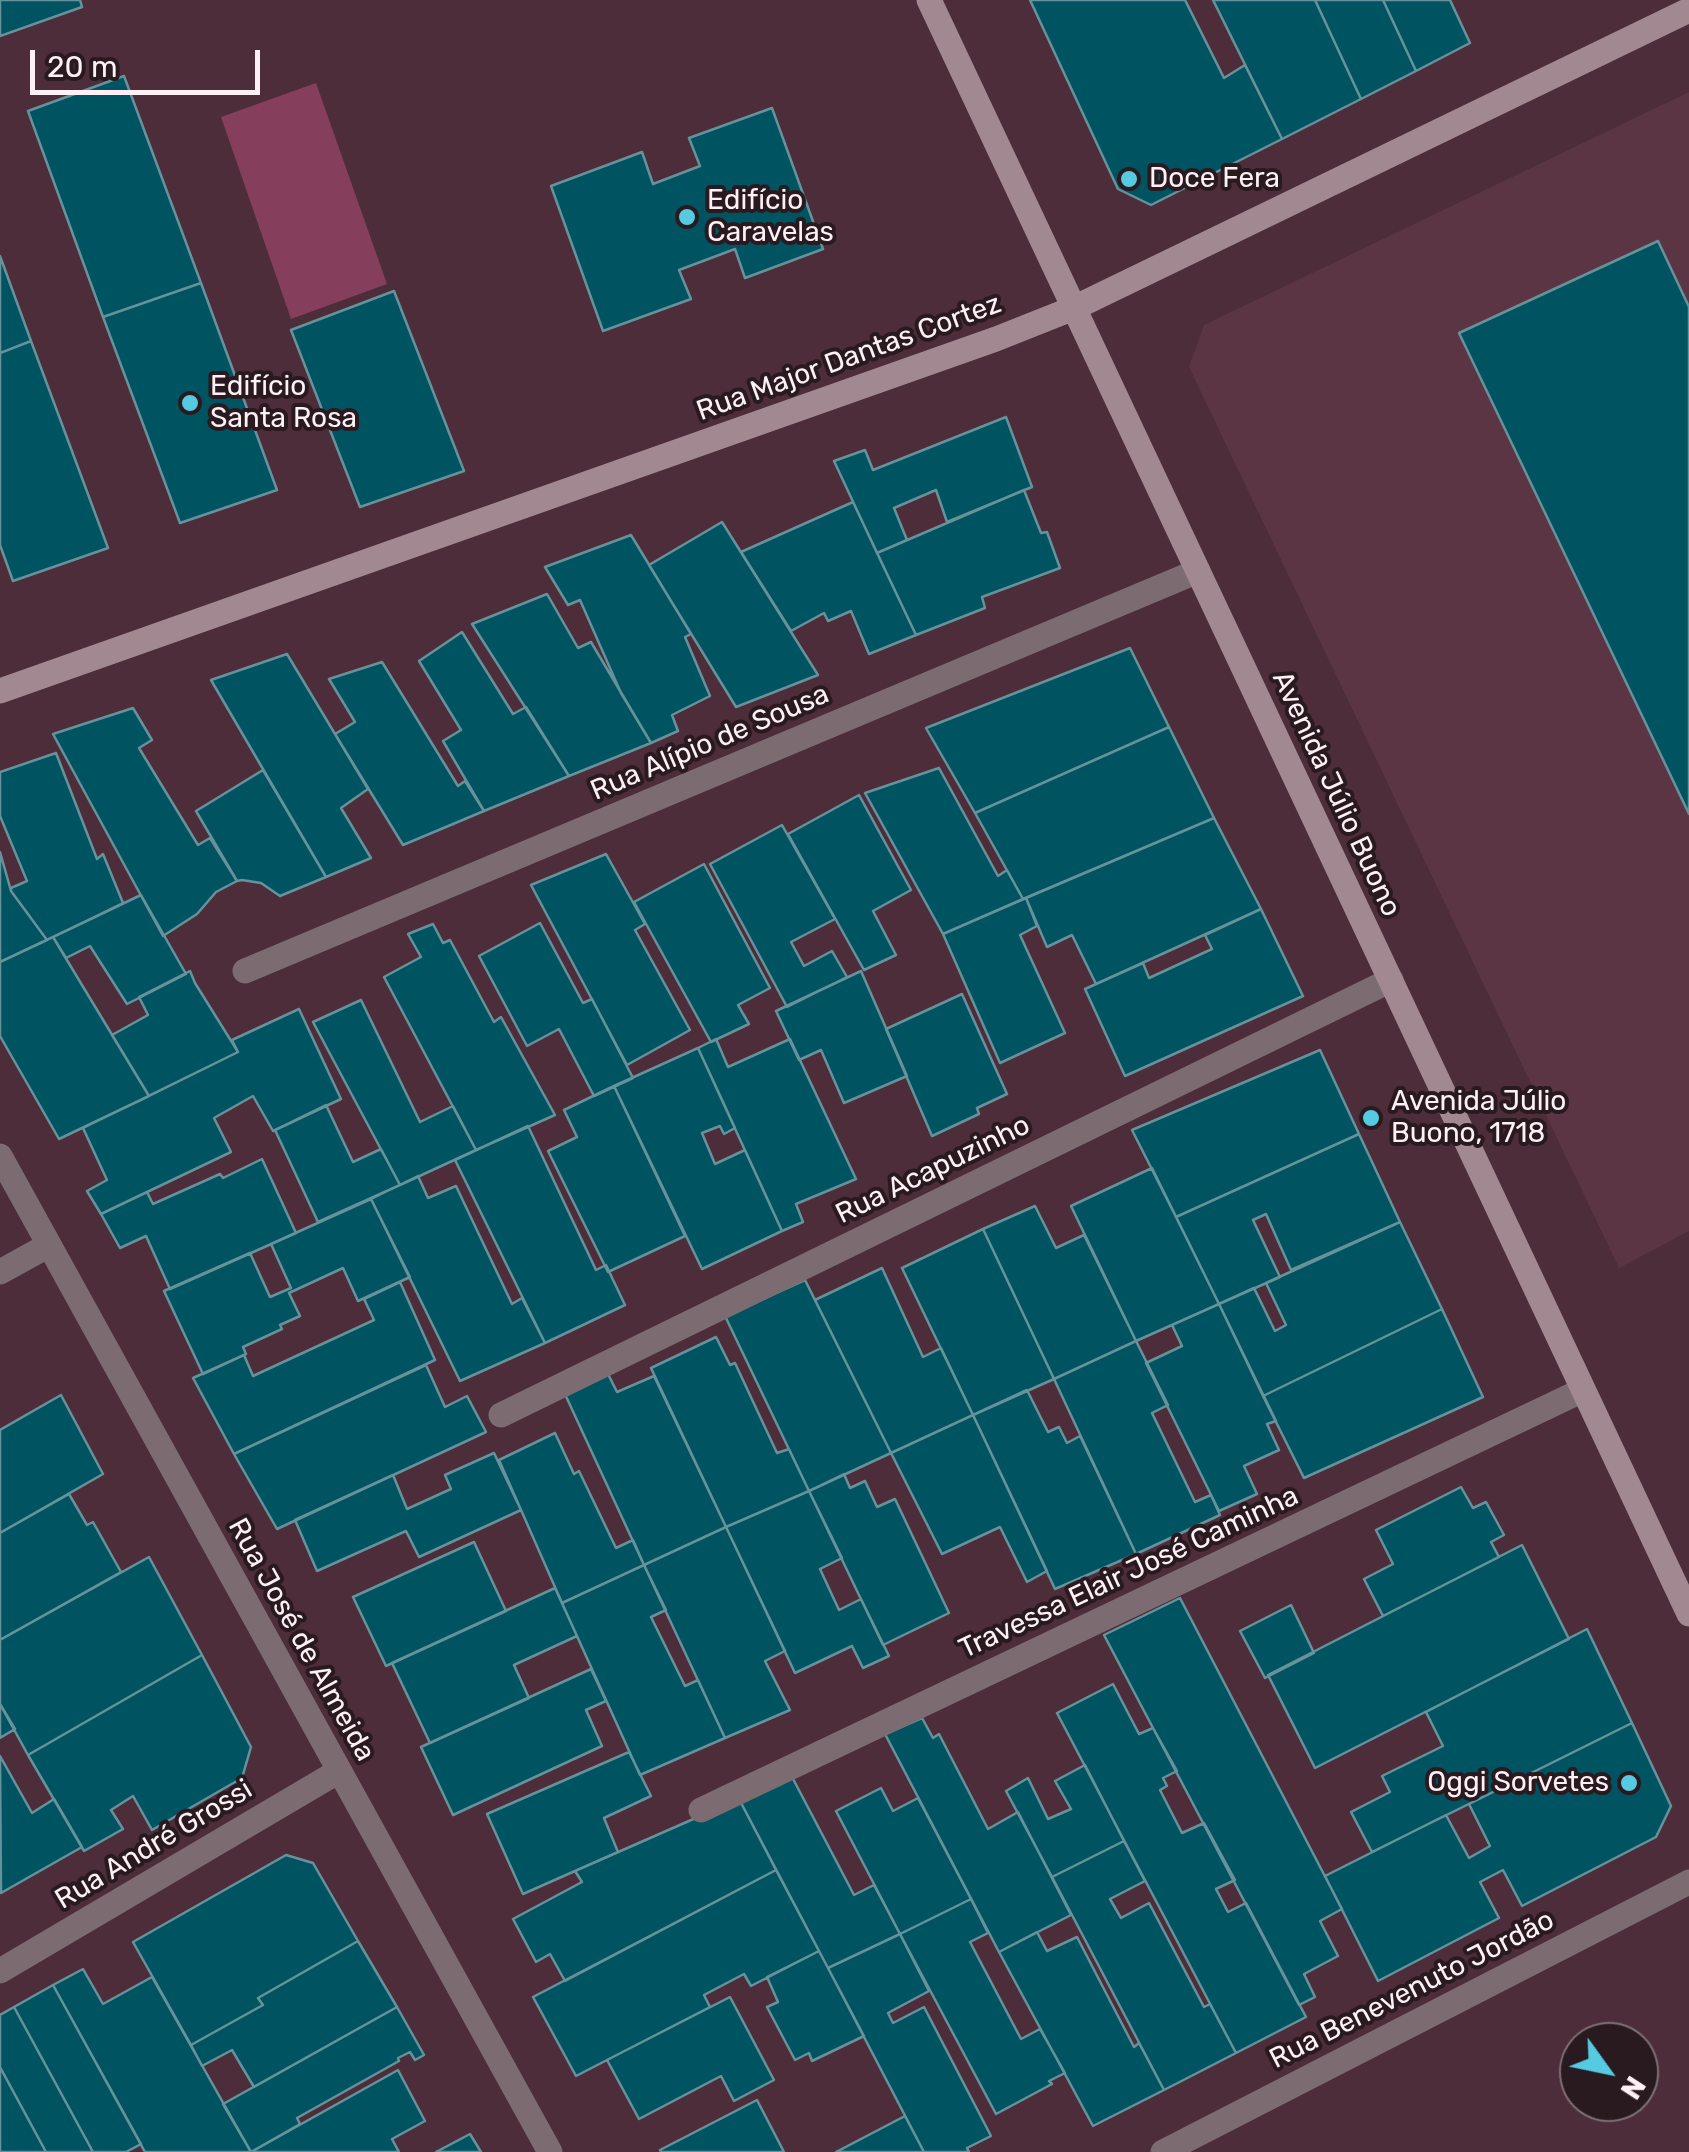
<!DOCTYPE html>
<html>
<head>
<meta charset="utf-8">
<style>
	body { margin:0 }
	#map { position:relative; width:1689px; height:2152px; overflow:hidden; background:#4c2d39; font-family:Rubik,sans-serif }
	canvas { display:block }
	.north { position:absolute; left:1559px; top:2022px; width:100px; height:100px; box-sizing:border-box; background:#291a20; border:2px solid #7e7075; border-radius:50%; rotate:123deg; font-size:28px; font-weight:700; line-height:40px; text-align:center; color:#fdf1f5 }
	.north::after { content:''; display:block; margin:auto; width:35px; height:45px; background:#55cae0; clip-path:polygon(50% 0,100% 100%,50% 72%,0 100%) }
	.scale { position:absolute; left:30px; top:50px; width:230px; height:45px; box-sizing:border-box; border:5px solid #fdf1f5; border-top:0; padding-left:12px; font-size:30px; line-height:35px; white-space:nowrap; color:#fdf1f5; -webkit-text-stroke:8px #291a20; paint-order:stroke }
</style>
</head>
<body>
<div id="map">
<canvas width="1689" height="2152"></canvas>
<div class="north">N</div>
<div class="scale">20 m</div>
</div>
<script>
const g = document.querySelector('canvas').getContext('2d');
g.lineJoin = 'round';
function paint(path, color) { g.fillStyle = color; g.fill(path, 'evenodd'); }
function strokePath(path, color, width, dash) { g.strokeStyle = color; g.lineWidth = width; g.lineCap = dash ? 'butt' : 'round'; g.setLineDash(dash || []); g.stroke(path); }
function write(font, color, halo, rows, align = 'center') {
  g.font = font + ' Rubik,sans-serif'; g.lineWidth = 8; g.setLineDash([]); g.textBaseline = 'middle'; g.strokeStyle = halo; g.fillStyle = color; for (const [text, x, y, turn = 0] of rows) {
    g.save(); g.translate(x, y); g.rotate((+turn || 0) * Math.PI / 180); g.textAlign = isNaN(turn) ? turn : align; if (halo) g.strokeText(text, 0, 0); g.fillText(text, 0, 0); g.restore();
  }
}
paint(new Path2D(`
	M1689 92V1231L1619 1268 1189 367 1204 325Z`), '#5b3544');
paint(new Path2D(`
	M316 83 387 284 291 319 221 117Z`), '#853f5d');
const building = new Path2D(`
	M0 0H80L82 7 0 36Z
	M1030 0H1185L1224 78 1245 65 1282 139 1151 205 1118 189Z
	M1213 0H1315L1361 99 1282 139Z
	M1315 0H1383L1416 71 1361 99Z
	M1383 0H1450L1470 43 1416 71Z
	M124 76 201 283 103 317 28 111Z
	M772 108 823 249 745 278 735 249 679 270 691 299 603 331 551 186 642 152 653 184 700 166 689 138Z
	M1658 241 1689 307V814L1459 333Z
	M0 256 31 341 0 353Z
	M201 283 277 490 180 523 103 317Z
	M394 291 464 471 360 507 291 330Z
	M31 341 108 548 13 581 0 545V353Z
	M1006 417 1032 487 947 522 936 490 894 508 907 540 877 553 834 461 865 450 873 470Z
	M1024 490 1041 533 1047 532 1060 568 982 597 985 608 916 635 877 553Z
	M853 502 916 635 869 654 851 611 828 621 824 613 791 631 741 552Z
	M722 522 818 675 736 707 649 565Z
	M631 535 691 634 685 637 710 696 672 715 678 731 651 743 621 693 580 600 568 605 545 567Z
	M547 594 578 648 591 642 651 743 569 776 472 624Z
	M462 632 513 714 526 707 569 776 484 811 443 741 461 730 419 661Z
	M1130 648 1169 727 975 813 926 728Z
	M287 654 368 789 341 808 371 858 326 877 211 680Z
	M382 662 458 786 465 781 484 811 403 845 335 734 355 722 329 679Z
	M133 708 152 740 139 748 198 845 210 838 237 881 216 892 197 914 163 936 53 734Z
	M1169 727 1214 818 1023 899 975 813Z
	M56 753 97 859 103 854 123 903 47 940 11 891V888L27 881 0 816V772Z
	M939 768 998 876 1007 870 1023 899 943 934 865 793Z
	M263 770 326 877 280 896 261 883 242 880 237 881 196 811Z
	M859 795 911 890 873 911 896 955 864 970 788 834Z
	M1214 818 1261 909 1096 984 1072 935 1047 947 1026 898Z
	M782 825 835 919 791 942 804 966 832 951 847 977 787 1007 710 864Z
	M0 852 11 891 47 940 0 962Z
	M606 854 645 924 635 930 690 1030 627 1065 531 885Z
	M704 864 770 988 738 1005 749 1024 711 1042 634 902Z
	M141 895 186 974 127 1004 90 946 66 958 53 937Z
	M1026 898 1037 926 1020 935 1065 1033 1000 1063 943 934Z
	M1261 909 1303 996 1125 1076 1085 989 1143 963 1149 978 1212 949 1205 935Z
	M540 923 583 1003 592 999 633 1078 594 1096 559 1029 527 1046 479 956Z
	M433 924 443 943 450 940 494 1022 501 1017 555 1115 476 1150 384 977 421 957 408 934Z
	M53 937 149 1096 59 1139 0 1036V962Z
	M190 971 195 983 238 1052 149 1096 112 1035 148 1015 139 997Z
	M861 971 907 1076 844 1103 821 1050 799 1060 776 1011Z
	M962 994 1007 1094 977 1108 979 1114 932 1136 886 1029Z
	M361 1000 420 1122 453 1106 476 1150 400 1185 313 1022Z
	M299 1009 341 1099 273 1131 253 1096 214 1118 231 1152 101 1214 87 1191 107 1180 83 1128 238 1052 232 1040Z
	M716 1039 728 1067 790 1039 856 1179 796 1204 803 1222 782 1231 698 1048Z
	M698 1048 735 1128 724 1134 720 1126 702 1133 715 1164 745 1150 782 1231 702 1269 614 1086Z
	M1320 1050 1359 1134 1176 1217 1132 1130Z
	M614 1086 685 1236 608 1272 548 1151 577 1137 564 1110Z
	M326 1105 353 1162 381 1149 400 1185 318 1222 275 1130Z
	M528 1126 596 1270 606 1265 625 1305 545 1343 455 1160Z
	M1359 1134 1400 1222 1291 1270 1266 1214 1253 1220 1280 1277 1219 1304 1176 1217Z
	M262 1159 296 1233 170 1289 146 1236 120 1248 101 1214 147 1192 153 1204 220 1174 223 1178Z
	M1152 1168 1219 1304 1136 1341 1071 1206Z
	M418 1176 428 1198 456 1186 512 1304 522 1298 545 1343 460 1381 371 1199Z
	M371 1199 410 1277 358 1301 343 1268 289 1293 300 1316 280 1325 282 1329 243 1347 246 1354 203 1374 164 1291 250 1253 270 1297 291 1288 271 1244Z
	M1035 1206 1056 1248 1084 1235 1136 1341 1054 1379 983 1229Z
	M1400 1222 1442 1309 1263 1396 1219 1304 1254 1288 1275 1331 1286 1325 1266 1283Z
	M983 1229 1054 1379 973 1415 902 1268Z
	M882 1268 923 1357 941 1348 973 1415 891 1453 815 1300Z
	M805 1280 891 1453 809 1491 725 1316Z
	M400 1282 435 1360 234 1454 193 1378 244 1355 253 1376 374 1320 364 1299Z
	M1219 1304 1276 1421 1267 1424 1279 1450 1244 1466 1257 1494 1219 1511 1146 1363 1182 1346 1172 1325Z
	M1442 1309 1483 1397 1304 1478 1263 1396Z
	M716 1337 730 1365 735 1363 777 1453 789 1449 809 1491 726 1527 651 1368Z
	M1136 1341 1168 1405 1152 1413 1195 1502 1211 1495 1220 1515 1136 1554 1054 1379Z
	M426 1365 445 1407 467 1396 486 1432 277 1529 234 1454Z
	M607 1372 617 1392 654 1376 726 1527 644 1565 564 1392Z
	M1027 1390 1048 1432 1059 1427 1067 1443 1080 1436 1136 1554 1055 1589 973 1415Z
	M61 1395 103 1474 0 1533V1430Z
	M973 1415 1047 1571 1027 1582 1000 1527 942 1554 891 1453Z
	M555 1433 574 1474 579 1471 616 1548 633 1540 644 1565 562 1603 499 1460Z
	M494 1453 521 1510 419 1557 406 1531 317 1571 295 1520 393 1475 407 1509 451 1489 445 1475Z
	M844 1474 850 1488 865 1481 877 1507 895 1499 949 1613 883 1645 809 1491Z
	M1461 1487 1473 1508 1486 1502 1504 1535 1491 1542 1499 1557 1383 1616 1364 1579 1393 1564 1376 1530Z
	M809 1491 842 1558 820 1569 839 1610 861 1599 889 1656 863 1668 852 1646 795 1673 726 1527Z
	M69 1494 87 1525 93 1522 121 1572 0 1640V1533Z
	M726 1527 785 1651 765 1661 790 1710 725 1738 644 1565Z
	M474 1542 506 1611 386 1666 353 1597Z
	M1522 1545 1569 1639 1315 1768 1268 1675Z
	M149 1557 202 1655 28 1755 0 1704V1640Z
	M644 1565 666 1610 651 1617 685 1686 698 1680 725 1738 640 1775 562 1603Z
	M555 1588 577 1636 514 1665 529 1698 430 1743 392 1663Z
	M1180 1598 1342 1909 1320 1921 1338 1956 1304 1974 1315 1997 1299 2005 1104 1635Z
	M1291 1605 1314 1653 1265 1678 1240 1631Z
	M1587 1629 1632 1723 1372 1852 1351 1812 1390 1792 1382 1776 1443 1746 1426 1712Z
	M202 1655 251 1747 242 1778 152 1830 133 1796 111 1810 123 1829 84 1851 28 1755Z
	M591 1669 606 1701 586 1710 602 1746 453 1815 421 1747Z
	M1113 1684 1139 1734 1153 1728 1177 1771 1163 1778 1167 1786 1160 1790 1182 1833 1204 1823 1235 1880 1216 1889 1228 1912 1246 1903 1306 2017 1236 2053 1057 1713Z
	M0 1704 15 1729 0 1738Z
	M922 1718 933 1738 939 1734 988 1829 1018 1812 1071 1915 999 1952 885 1734Z
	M1632 1723 1671 1806 1656 1837 1522 1906 1503 1870 1480 1882 1499 1918 1378 1981 1325 1876 1446 1815 1469 1858 1490 1846 1469 1804Z
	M629 1752 651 1796 604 1818 618 1852 523 1894 487 1814Z
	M0 1756 32 1813 54 1799 82 1847 1 1893Z
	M1085 1765 1124 1841 1052 1877 1006 1791 1028 1778 1048 1819 1071 1809 1055 1781Z
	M791 1775 854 1895 874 1885 900 1934 828 1968 739 1799Z
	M881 1788 893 1811 918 1798 971 1899 900 1934 836 1811Z
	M739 1799 776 1870 565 1981 550 1954 536 1962 513 1919 582 1882 575 1871Z
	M1124 1841 1145 1881 1110 1899 1121 1918 1149 1903 1204 2007 1210 2004 1236 2053 1164 2090 1052 1877Z
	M286 1855 313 1863 358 1941 258 1998 263 2005 191 2045 133 1942Z
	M776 1870 819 1951 751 1986 744 1974 704 1995 710 2007 576 2076 533 1997Z
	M971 1899 988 1933 970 1942 1021 2039 1040 2029 1065 2073 1049 2081 1052 2084 996 2114 900 1934Z
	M1037 1932 1047 1951 1077 1937 1134 2047 1139 2043 1164 2090 1093 2126 999 1952Z
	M900 1934 929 1991 888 2013 893 2023 924 2007 991 2136 967 2148 969 2152H924L828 1968Z
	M358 1941 397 2007 254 2087 232 2050 202 2066 191 2045 263 2005 258 1998Z
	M819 1951 864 2036 812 2061 809 2053 795 2060 767 2007 778 2002 767 1977Z
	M83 1969 103 2004 152 1977 251 2152H145L53 1985Z
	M53 1985 141 2144 126 2152H93L14 2007Z
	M730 1997 774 2080 734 2101 721 2076 639 2119 607 2060Z
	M14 2007 93 2152H46L0 2067V2015Z
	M397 2007 424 2055 415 2060 410 2052 398 2058 399 2061 297 2118 300 2124 251 2152 223 2104Z
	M0 2067 46 2152H0Z
	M398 2070 425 2121 392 2139 399 2152H251Z
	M757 2100 784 2152H661L660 2150Z
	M905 2116 924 2152H836Z
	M470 2134 481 2152H436Z`);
paint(building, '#005360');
strokePath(building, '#67929b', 2.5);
strokePath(new Path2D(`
	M245 971 1198 571
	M0 1156 550 2152
	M0 1272 49 1245
	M501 1415 1391 980
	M701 1810 1583 1390
	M0 1971 339 1771
	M1163 2152 1689 1882`), '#7c6c72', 25);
strokePath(new Path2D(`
	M929 0 1689 1614
	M0 691 996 339 1074 308 1689 10`), '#a28991', 25);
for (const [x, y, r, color] of [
	[1129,179,10,"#55cae0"],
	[687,217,10,"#55cae0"],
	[190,403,10,"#55cae0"],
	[1371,1118,10,"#55cae0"],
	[1629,1783,10,"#55cae0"]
]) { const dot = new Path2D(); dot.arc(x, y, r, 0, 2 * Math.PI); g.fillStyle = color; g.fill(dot); strokePath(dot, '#291a20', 4); }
write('28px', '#fdf1f5', '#291a20', [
	["Doce Fera",1149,179],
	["Edifício",707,201],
	["Caravelas",707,233],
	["Edifício",210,387],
	["Santa Rosa",210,419],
	["Avenida Júlio",1391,1102],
	["Buono, 1718",1391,1134],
	["Oggi Sorvetes",1609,1783,"right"]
], 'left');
write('28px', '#fdf1f5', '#291a20', [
	["Rua Major Dantas Cortez",849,358,-20],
	["Rua Alípio de Sousa",710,743,-23],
	["Avenida Júlio Buono",1336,794,65],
	["Rua Acapuzinho",933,1170,-26],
	["Travessa Elair José Caminha",1129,1573,-25],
	["Rua José de Almeida",301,1640,61],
	["Rua André Grossi",154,1845,-31],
	["Rua Benevenuto Jordão",1412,1990,-27]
]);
</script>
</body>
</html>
